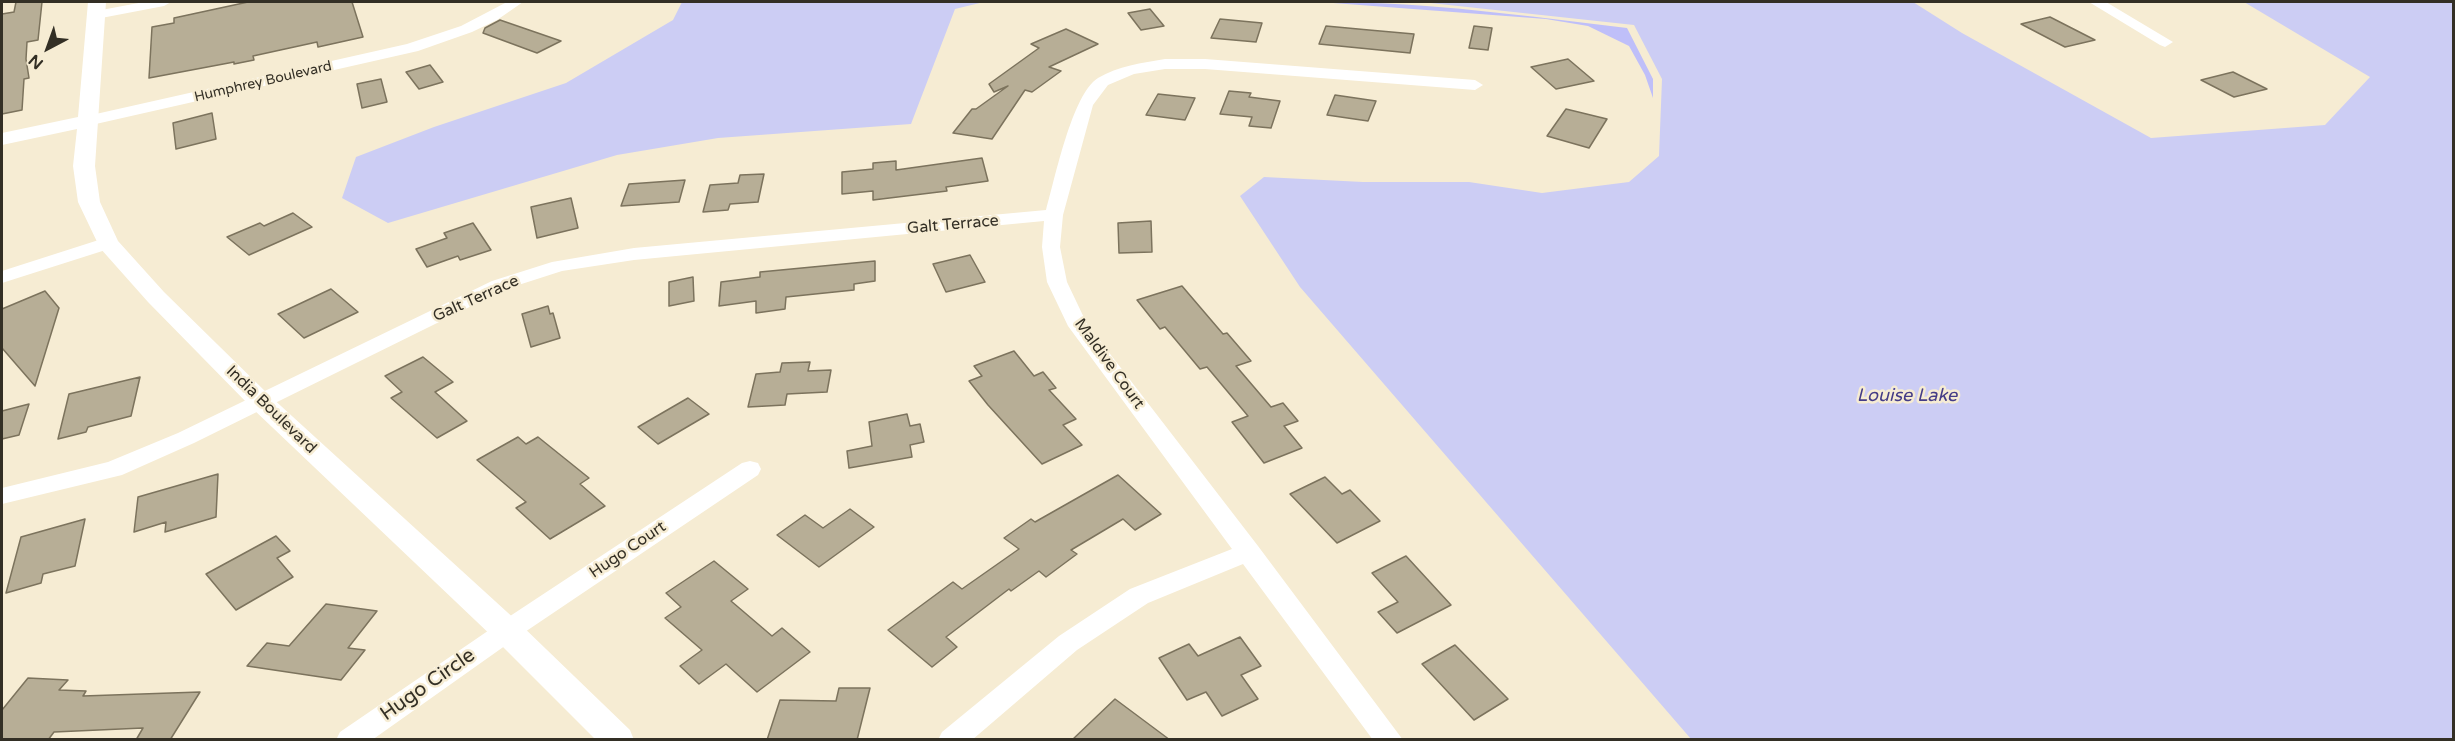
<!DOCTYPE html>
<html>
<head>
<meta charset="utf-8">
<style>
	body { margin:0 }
	#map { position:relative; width:2455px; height:741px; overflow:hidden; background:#f6ecd3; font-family:"Varela Round",sans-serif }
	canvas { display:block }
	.frame { position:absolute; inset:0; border:3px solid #332f25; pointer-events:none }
	.north { position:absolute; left:18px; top:18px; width:60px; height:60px; -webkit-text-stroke:4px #f6ecd3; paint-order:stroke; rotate:221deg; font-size:16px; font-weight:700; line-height:24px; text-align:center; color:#332f25 }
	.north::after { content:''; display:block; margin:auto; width:21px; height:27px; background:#332f25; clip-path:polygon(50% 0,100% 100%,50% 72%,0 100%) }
</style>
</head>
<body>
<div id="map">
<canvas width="2455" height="741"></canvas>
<div class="frame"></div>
<div class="north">N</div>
</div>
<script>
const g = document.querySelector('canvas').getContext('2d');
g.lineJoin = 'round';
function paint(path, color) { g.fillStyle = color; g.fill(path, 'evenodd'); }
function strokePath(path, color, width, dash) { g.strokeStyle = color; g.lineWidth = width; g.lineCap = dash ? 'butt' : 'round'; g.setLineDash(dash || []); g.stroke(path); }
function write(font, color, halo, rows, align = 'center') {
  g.font = font + ' "Varela Round",sans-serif'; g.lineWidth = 5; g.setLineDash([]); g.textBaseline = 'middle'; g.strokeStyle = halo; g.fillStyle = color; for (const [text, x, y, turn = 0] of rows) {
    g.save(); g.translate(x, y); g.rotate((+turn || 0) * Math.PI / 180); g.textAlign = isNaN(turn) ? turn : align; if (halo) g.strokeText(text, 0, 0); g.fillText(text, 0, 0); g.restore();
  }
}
paint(new Path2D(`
	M1320 2C1423 1 1525 16 1627 28L1653 79V98L1645 75 1629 46 1588 26 1546 19Z`), '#bfbff9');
paint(new Path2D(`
	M682 2H984L955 9 911 124 718 138 617 155 388 223 342 198 356 157 434 127 566 83 673 20Z
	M1421 2H1913L1962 33 2151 138 2325 125 2370 77 2244 2H2453V739H1691L1300 287 1240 196 1264 177 1363 182H1469L1542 193 1629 182 1659 156 1662 79 1634 25Z`), '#cccdf4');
const building = new Path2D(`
	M16 2H42L38 40 27 42 26 59 29 78 24 79 22 110 2 114V14L14 12Z
	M248 2H352L363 37 318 47 317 42 253 56 254 60 234 64V62L149 78 152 27 174 23V18Z
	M1150 9 1164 26 1141 30 1128 13Z
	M2050 17 2095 40 2065 47 2021 24Z
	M1220 19 1262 23 1256 42 1211 38Z
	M500 20 561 41 537 53 483 33 485 28Z
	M1326 26 1369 30 1414 34 1410 53 1319 44Z
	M1474 26 1492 28 1488 50 1469 48Z
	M1066 29 1098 44 1049 67 1061 71 1032 92 1025 90 992 139 953 133 972 109H976L1008 86 994 92 989 84 1039 48 1031 44Z
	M1568 59 1594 81 1556 89 1531 67Z
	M430 65 443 82 419 89 406 72Z
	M2233 72 2267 89 2234 97 2201 80Z
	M381 79 387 102 362 108 357 84Z
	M1229 91 1251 93 1249 97 1280 101 1271 128 1249 126 1252 117 1220 114Z
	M1158 94 1195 98 1185 120 1146 115Z
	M1335 95 1376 101 1368 121 1327 115Z
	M1566 109 1607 119 1589 148 1547 136Z
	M212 113 216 139 176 149 173 123Z
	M982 158 988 181 946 187 947 191 873 200V191L842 194V172L873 169V163L896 161V170Z
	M764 174 758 202 730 204 728 210 703 212 710 185 738 183 740 175Z
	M685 180 679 202 621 206 629 184Z
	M571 198 578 228 537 238 531 207Z
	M293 213 312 227 249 255 227 237 260 223 264 226Z
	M1151 221 1152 252 1119 253 1118 223Z
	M473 223 491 250 460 260 458 256 427 267 416 249 447 238 444 233Z
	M970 255 985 282 946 292 933 264Z
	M875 261V281L854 284V290L786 297 785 309 756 313V301L719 306 721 282 760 277V272Z
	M693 277 694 301 669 306V282Z
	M1182 286 1223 334 1227 333 1251 361 1236 366 1271 407 1283 403 1298 421 1284 426 1302 448 1264 463 1232 422 1248 416 1207 367 1200 369 1165 327 1160 329 1137 300Z
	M331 289 358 312 304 338 278 314Z
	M45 291 59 308 35 386 2 348V309Z
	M548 306 550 314 553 313 560 338 531 347 522 314Z
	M1014 351 1034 376 1043 372 1056 388 1049 390 1076 419 1063 425 1082 445 1042 464 988 405 969 381 982 376 974 366Z
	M423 357 453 382 435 392 467 421 437 438 391 398 402 392 385 376Z
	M810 362 808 371 831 370 827 392 787 394 785 405 748 407 756 374 780 372 782 363Z
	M140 377 131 416 88 427 86 432 58 439 69 394Z
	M688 398 709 414 658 444 638 427Z
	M29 404 19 435 2 439V411Z
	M907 414 910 426 920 424 924 442 910 445 912 457 849 468 847 451 872 446 869 422Z
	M518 437 526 444 538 437 589 478 580 484 605 506 550 539 516 508 526 502 477 460Z
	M218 474 216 517 165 532 166 522 134 532 138 497Z
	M1118 475 1161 514 1135 530 1123 519 1071 550 1077 554 1046 577 1039 571 1011 591 1009 589 946 637 957 647 932 667 888 630 953 582 962 589 1019 549 1004 538 1031 519 1035 522Z
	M1325 477 1342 494 1350 490 1380 521 1337 543 1290 494Z
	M850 509 874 527 819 567 777 535 805 515 823 528Z
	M85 519 75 566 43 574 41 583 6 593 21 537Z
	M276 536 290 551 277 558 293 577 236 610 206 574Z
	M1406 556 1451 605 1397 633 1378 612 1398 602 1372 573Z
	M714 561 748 589 731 601 772 636 782 628 810 652 757 692 726 664 699 684 680 666 702 650 665 618 681 607 666 593Z
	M326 604 377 611 348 648 365 650 341 680 247 666 267 643 289 646Z
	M1240 637 1261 666 1241 675 1258 699 1222 716 1206 692 1187 700 1159 658 1189 644 1198 656Z
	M1455 645 1508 699 1474 720 1422 664Z
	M28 678 68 680 59 690 86 691 83 696 200 692 170 740H136L143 728 54 732 48 740H2V710Z
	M839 688H870L857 740H767L780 700 836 701Z
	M1115 699 1170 740H1072Z`);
paint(building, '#b7ae96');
strokePath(building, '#7c735d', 1.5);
paint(new Path2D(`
	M144 2H171L164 6 96 19 89 15 96 11Z
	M507 2H523L497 20 472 32 418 51 87 126 79 121 87 116 407 44 461 26Z
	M2089 2H2106L2173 42 2165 47 2160 45Z
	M1165 59H1205L1475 80 1483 85 1475 90 1205 69H1165L1134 74 1108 85 1093 105 1063 215 1060 247 1067 282 1087 324 1258 546 1403 740H1373L1243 564 1148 603 1077 650 972 740H938L942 732 1059 636 1130 589 1232 549 1068 326 1047 282 1042 247 1044 221 634 260 562 271 506 289 194 443 122 475 2 504V488L108 462 178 433 492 281 552 262 634 248 1046 210C1055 179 1072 94 1098 78 1118 66 1142 63 1165 59Z
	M108 237 115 239 117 243 115 247 2 283V271Z
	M750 461 758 463 761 469 758 475 516 638 372 740H336L340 732 498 624 742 463Z`), '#fff');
paint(new Path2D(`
	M88 2H106L95 166 100 202 118 241 164 292 270 396 518 622 630 730 634 740H596L496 640 252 408 148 302 100 248 78 202 73 166 77 129 2 145V133L78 117Z`), '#fff');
write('14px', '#332f25', '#f6ecd3', [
	["Humphrey Boulevard",263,82,-13]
]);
write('16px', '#332f25', '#f6ecd3', [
	["Galt Terrace",953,225,-5],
	["Galt Terrace",476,299,-24],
	["Maldive Court",1109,364,54],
	["India Boulevard",271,410,44],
	["Hugo Court",628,550,-34]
]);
write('italic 18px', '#443c87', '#f6ecd3', [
	["Louise Lake",1907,396]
]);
write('20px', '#332f25', '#f6ecd3', [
	["Hugo Circle",428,685,-35]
]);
</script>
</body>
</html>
